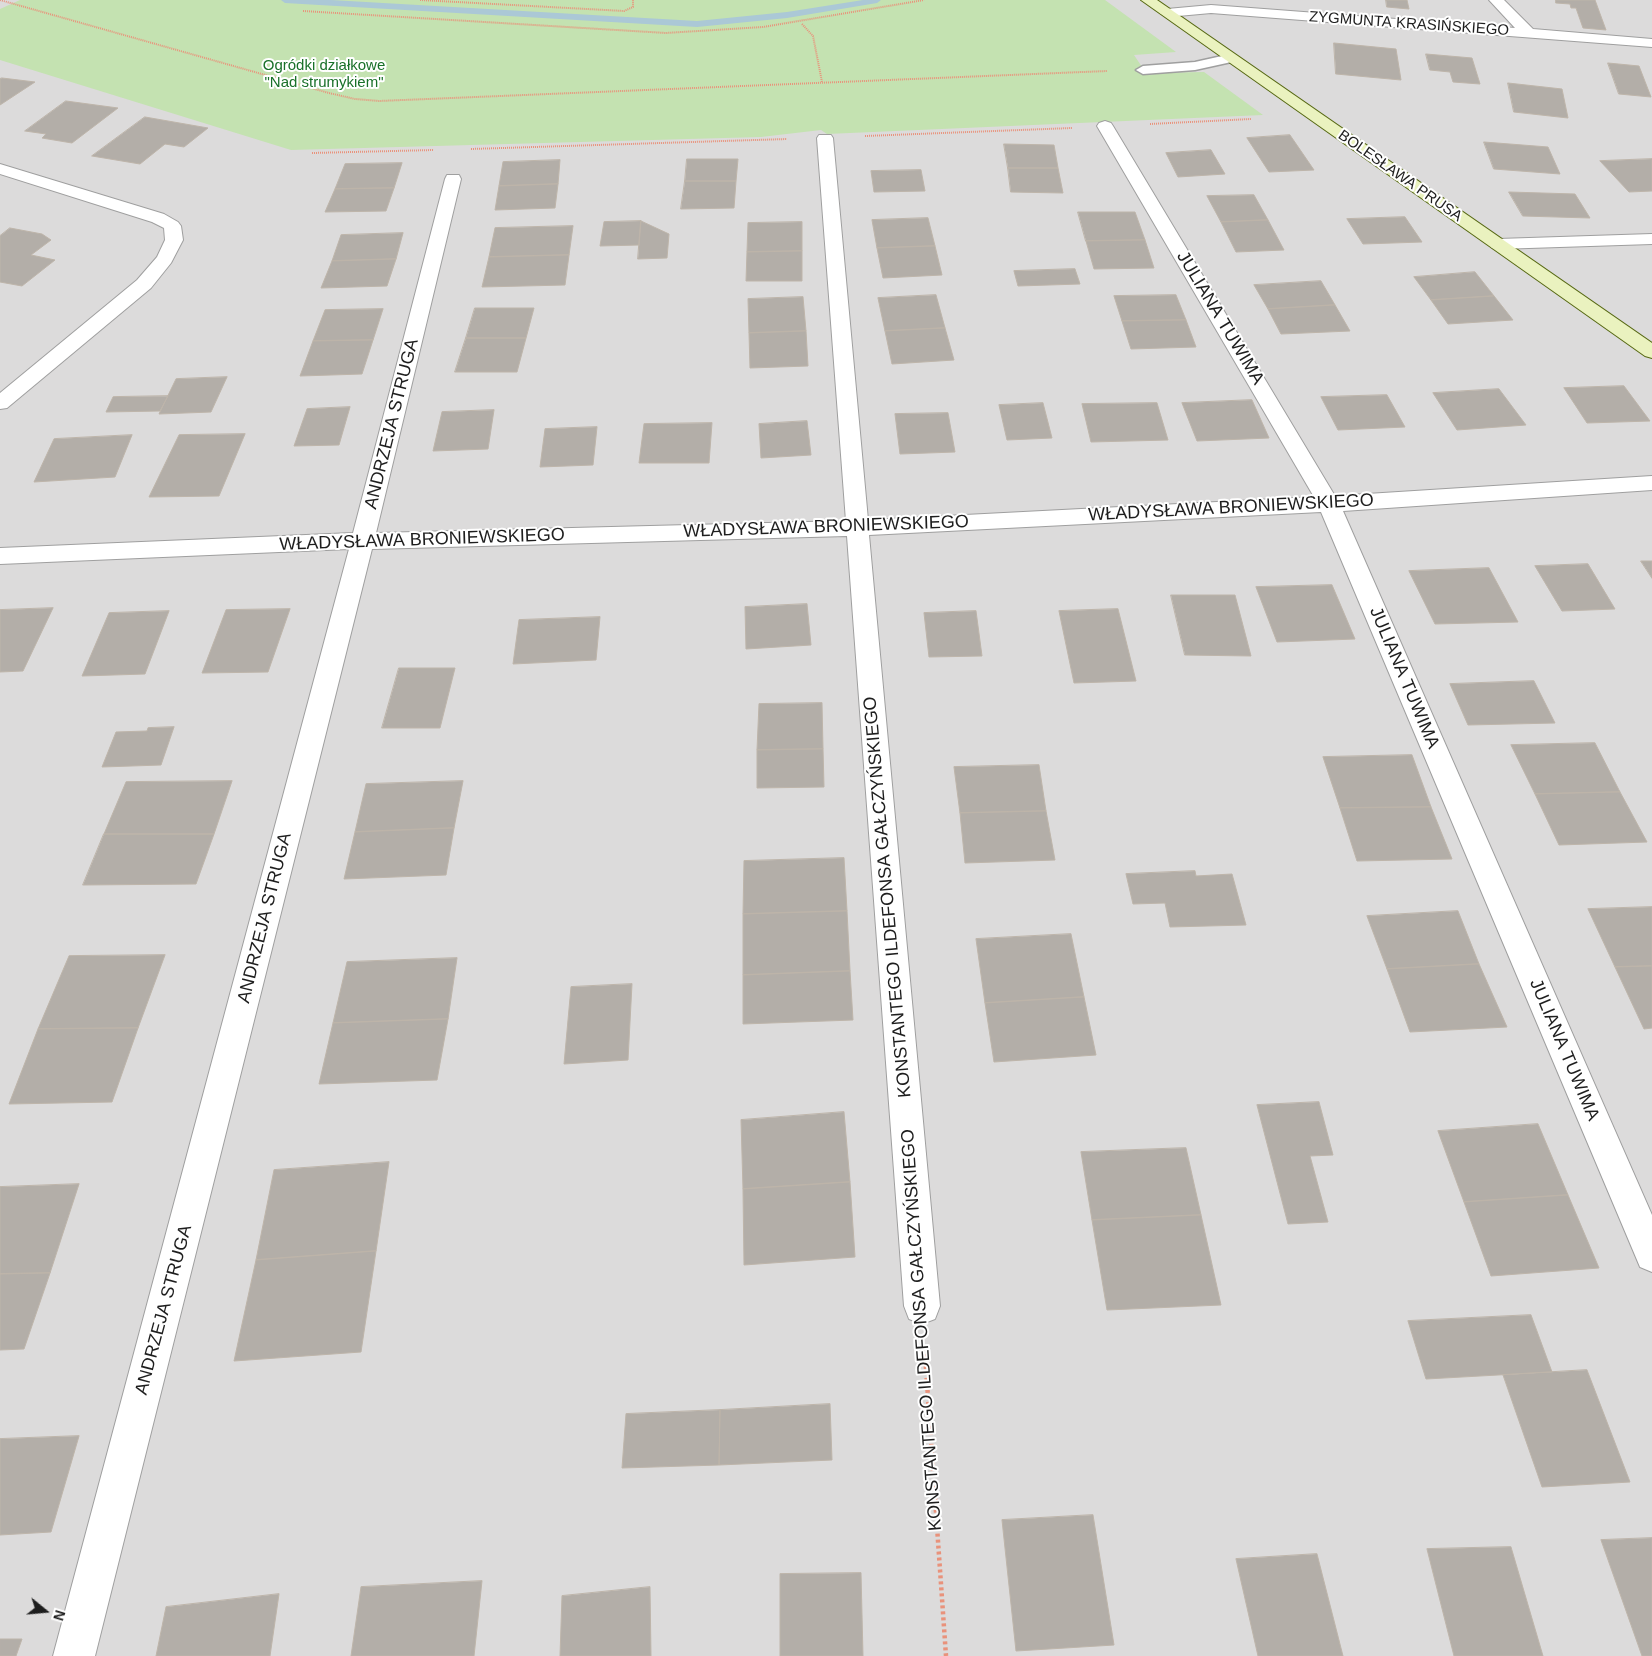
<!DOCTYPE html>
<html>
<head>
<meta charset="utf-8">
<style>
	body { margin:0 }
	#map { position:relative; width:1652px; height:1656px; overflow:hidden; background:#eeece5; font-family:Arial,sans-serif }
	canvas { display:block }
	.north { position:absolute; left:20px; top:1586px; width:50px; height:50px; -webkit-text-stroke:4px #fff; paint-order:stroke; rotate:107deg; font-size:14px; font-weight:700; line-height:20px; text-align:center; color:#1e1e1e }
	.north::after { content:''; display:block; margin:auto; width:18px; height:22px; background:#1e1e1e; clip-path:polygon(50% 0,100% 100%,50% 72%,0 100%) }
</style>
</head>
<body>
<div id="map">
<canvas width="1652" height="1656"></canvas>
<div class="north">N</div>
</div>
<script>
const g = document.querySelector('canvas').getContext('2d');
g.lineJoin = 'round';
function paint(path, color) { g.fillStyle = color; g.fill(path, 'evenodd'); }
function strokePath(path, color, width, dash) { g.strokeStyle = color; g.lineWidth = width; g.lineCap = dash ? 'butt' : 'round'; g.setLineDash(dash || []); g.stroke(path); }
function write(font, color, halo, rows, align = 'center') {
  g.font = font + ' Arial,sans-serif'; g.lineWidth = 4; g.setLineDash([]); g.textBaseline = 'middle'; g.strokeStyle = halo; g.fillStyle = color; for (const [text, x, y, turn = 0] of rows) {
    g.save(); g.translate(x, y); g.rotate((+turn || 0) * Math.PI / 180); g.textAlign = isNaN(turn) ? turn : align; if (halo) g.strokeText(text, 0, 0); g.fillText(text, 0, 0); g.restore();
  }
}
paint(new Path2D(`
	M0 0H1652V1656H0Z`), '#dcdbdb');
paint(new Path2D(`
	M20 0H1105L1176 52 1134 55 1146 73 1204 72 1263 115 827 134 821 130 761 137 291 150 0 60V9Z`), '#c4e2b1');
paint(new Path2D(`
	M281 0H331L697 21 787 12 863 0H881L877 3 787 18 697 27 285 3Z`), '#abc8d6');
const building = new Path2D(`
	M1386 0H1407L1409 9 1387 7Z
	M1556 0H1595L1606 30 1583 28 1576 8H1571L1570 4 1556 3Z
	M1334 43 1396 49 1401 80 1336 74Z
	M1426 54 1472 58 1480 84 1453 82 1450 72 1430 70Z
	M1608 63 1639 66 1651 97 1619 94Z
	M2 78 35 82 0 105V79Z
	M1508 83 1562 89 1568 118 1514 112Z
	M66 101 118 108 72 143 42 138 46 134 25 131Z
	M145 117 208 128 184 147 165 144 140 164 92 156Z
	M1290 135 1314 170 1269 172 1247 138Z
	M1484 142 1548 147 1560 174 1494 169Z
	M1004 144 1054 145 1058 168H1008Z
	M1211 150 1225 174 1178 177 1166 153Z
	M687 159H738L736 181H685Z
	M1652 159V191L1629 192 1600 161Z
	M560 160 558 184 499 186 503 162Z
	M402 163 394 188 335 189 345 164Z
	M1008 168H1058L1063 193 1011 192Z
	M921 170 925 191 874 192 871 171Z
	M685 181H736L734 208 681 209Z
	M558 184 555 208 495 210 499 186Z
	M394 188 386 211 325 212 335 189Z
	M1509 192 1575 194 1590 218 1523 216Z
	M1254 195 1268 220 1221 222 1207 196Z
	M1078 212H1135L1145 240 1086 241Z
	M1405 217 1422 242 1363 244 1347 219Z
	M928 218 935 246 877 248 872 220Z
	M1268 220 1284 250 1236 252 1221 222Z
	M641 221 639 245 600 246 604 222Z
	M641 221 669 234 667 258 638 259Z
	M802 222V251L747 252 748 223Z
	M573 226 569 255 489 257 495 228Z
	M10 228 42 234 51 240 31 255 55 260 22 286 0 282V236Z
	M403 233 396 259 332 261 341 235Z
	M1145 240 1154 268 1094 269 1086 241Z
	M935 246 942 275 883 278 877 248Z
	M802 251V281H746L747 252Z
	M569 255 565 285 482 287 489 257Z
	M396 259 387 286 321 288 332 261Z
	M1075 269 1080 284 1018 286 1014 271Z
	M1475 272 1494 296 1431 300 1414 277Z
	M1321 281 1335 305 1268 309 1254 285Z
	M936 295 945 328 885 331 878 298Z
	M1176 295 1186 320 1122 321 1114 296Z
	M1494 296 1513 320 1448 324 1431 300Z
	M803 297 806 331 749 333 748 299Z
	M1335 305 1350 331 1281 334 1268 309Z
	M475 308H534L526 338H466Z
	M383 309 373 340 313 341 325 310Z
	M1186 320 1196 347 1131 349 1122 321Z
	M945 328 954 360 892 364 885 331Z
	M806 331 808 366 750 368 749 333Z
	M466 338H526L517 372H455Z
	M373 340 362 374 300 376 313 341Z
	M227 377 211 412 159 414 176 379Z
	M1624 386 1650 421 1587 423 1564 388Z
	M1499 389 1526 425 1457 430 1433 393Z
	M1387 395 1405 427 1338 430 1321 397Z
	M168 396 160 411 106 412 113 397Z
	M1252 400 1269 438 1197 441 1182 403Z
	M1043 403 1052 438 1007 440 999 405Z
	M1157 403 1168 440 1091 442 1082 404Z
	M350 407 339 445 294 446 307 409Z
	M494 410 488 449 433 451 442 412Z
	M948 413 955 452 900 454 895 414Z
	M807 421 811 455 761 458 759 424Z
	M712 423 709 463H639L644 424Z
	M597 427 593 465 540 467 545 429Z
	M245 434 219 496 149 497 179 435Z
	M132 435 115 477 34 482 54 439Z
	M1641 561H1652V578Z
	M1588 564 1615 609 1562 611 1535 566Z
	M1489 568 1518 622 1435 624 1409 571Z
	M1332 585 1355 639 1277 642 1256 587Z
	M1171 595H1235L1251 656 1185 655Z
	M807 604 811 645 746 649 745 607Z
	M53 608 23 671 0 672V610Z
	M290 609 268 672 202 673 226 610Z
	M1118 609 1136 681 1074 683 1059 611Z
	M169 611 145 674 82 676 109 613Z
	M976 611 982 656 929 657 924 613Z
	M600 617 596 660 513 664 519 620Z
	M399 668H455L440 728H382Z
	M1534 681 1555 723 1468 725 1450 684Z
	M822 703 823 749 757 750 759 704Z
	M174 727 161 765 102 767 116 732 147 731 148 728Z
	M1595 743 1620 792 1535 794 1511 745Z
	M823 749 824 787 757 788V750Z
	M1412 755 1431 807 1340 808 1323 757Z
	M1039 765 1046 811 960 813 954 767Z
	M232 781 214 834H104L126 782Z
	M463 781 454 828 355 832 366 784Z
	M1620 792 1647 842 1559 845 1535 794Z
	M1431 807 1452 859 1357 861 1340 808Z
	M1046 811 1055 860 965 863 960 813Z
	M454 828 446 875 344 879 355 832Z
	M104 834H214L196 884 83 885Z
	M844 858 847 911 743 914 744 861Z
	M1195 871 1196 876 1232 874 1246 925 1170 927 1165 903 1133 904 1126 874Z
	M1652 907V966L1615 967 1588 909Z
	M847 911 850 971 743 975V914Z
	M1458 911 1479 964 1387 969 1367 916Z
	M1071 934 1084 997 985 1003 976 939Z
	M165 955 138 1028 38 1029 69 956Z
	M457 958 448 1019 333 1023 347 962Z
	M1479 964 1507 1027 1410 1032 1387 969Z
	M1652 966V1028L1644 1029 1615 967Z
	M850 971 853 1020 743 1024V975Z
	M632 984 628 1060 564 1064 571 987Z
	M1084 997 1096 1055 994 1062 985 1003Z
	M448 1019 437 1080 319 1084 333 1023Z
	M138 1028 112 1102 9 1104 38 1029Z
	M1319 1102 1333 1155 1310 1156 1328 1222 1288 1224 1257 1105Z
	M844 1112 850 1182 743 1189 741 1120Z
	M1538 1124 1568 1195 1464 1202 1438 1131Z
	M1186 1148 1201 1215 1092 1220 1081 1152Z
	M389 1162 376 1251 256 1260 274 1170Z
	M850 1182 855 1257 744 1265 743 1189Z
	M79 1184 50 1273 0 1274V1187Z
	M1568 1195 1599 1268 1491 1276 1464 1202Z
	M1201 1215 1221 1305 1107 1310 1092 1220Z
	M376 1251 361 1352 234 1361 256 1260Z
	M50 1273 24 1349 0 1350V1274Z
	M1531 1315 1552 1372 1426 1379 1408 1321Z
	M1587 1370 1630 1482 1542 1487 1503 1375Z
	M830 1404 832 1460 719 1465 720 1410Z
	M720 1410 719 1465 622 1468 626 1414Z
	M79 1436 51 1532 0 1535V1439Z
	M1093 1515 1114 1645 1016 1651 1002 1520Z
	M1652 1538V1656H1642L1601 1540Z
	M1511 1547 1543 1656H1454L1427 1549Z
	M1317 1554 1343 1656H1258L1236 1559Z
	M861 1573 863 1656H780V1574Z
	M482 1581 474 1656H351L361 1587Z
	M650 1587 651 1656H560L562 1596Z
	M279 1594 270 1656H156L166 1607Z
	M0 1639H22L16 1656H0Z`);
paint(building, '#b3aea8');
strokePath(building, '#beb5aa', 1);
const lane = new Path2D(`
	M1231 54 1238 58 1236 61 1195 70 1143 74 1136 70 1143 66 1195 62Z`);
const street = new Path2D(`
	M1489 0H1504L1533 29 1652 39V47L1211 13 1167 17 1160 13 1167 9 1211 5 1515 28Z
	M1105 121 1111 123 1113 126 1335 496 1652 476V490L1343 511 1652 1215V1272L1640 1267 1321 512 869 535 940 1306 935 1319 922 1324 909 1319 904 1306 847 536 372 549 95 1656H53L349 549 0 564V548L353 533 445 179 447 175H459L461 179 376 533 846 521 817 138 819 135H831L833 138 868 520 1314 497 1097 126 1099 123Z
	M0 164 164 214 178 222 181 226 183 240 171 263 151 288 7 408 0 409V393L137 280 157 257 165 240 164 228 152 222 0 174Z
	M1652 234V244L1498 249 1492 248 1489 244 1492 240 1498 239Z`);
const secondary = new Path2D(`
	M1141 0H1157L1652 343V358L1645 356Z`);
strokePath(lane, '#9f9f9f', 3);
strokePath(street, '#9f9f9f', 2);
strokePath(secondary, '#566812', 2);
strokePath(new Path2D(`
	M0 0 329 93 355 99 379 101 1107 71
	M420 0 624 11 633 7V0
	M303 11 666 33 763 27 924 0
	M802 24 813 36 822 82
	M1150 124 1251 119
	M865 136 1072 128
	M471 149 787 139
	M312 153 434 150`), '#e9927b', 2, [1, 1]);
strokePath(new Path2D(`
	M925 1354 946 1656`), '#e9927b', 4.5, [3, 3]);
paint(lane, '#fff');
paint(street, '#fff');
paint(secondary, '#eaf2bf');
write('15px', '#1e1e1e', '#fff', [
	["ZYGMUNTA KRASIŃSKIEGO",1409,24,4],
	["BOLESŁAWA PRUSA",1400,176,35]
]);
write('15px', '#197029', '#fff', [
	["Ogródki działkowe",324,66],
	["\"Nad strumykiem\"",324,83]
]);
write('18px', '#1e1e1e', '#fff', [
	["JULIANA TUWIMA",1220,318,59],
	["ANDRZEJA STRUGA",392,424,-76],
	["WŁADYSŁAWA BRONIEWSKIEGO",1231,508,-3],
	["WŁADYSŁAWA BRONIEWSKIEGO",826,527,-2],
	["WŁADYSŁAWA BRONIEWSKIEGO",422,540,-2],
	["JULIANA TUWIMA",1404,678,67],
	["KONSTANTEGO ILDEFONSA GAŁCZYŃSKIEGO",888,897,-95],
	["ANDRZEJA STRUGA",265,918,-76],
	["JULIANA TUWIMA",1564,1050,67],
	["ANDRZEJA STRUGA",164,1310,-75],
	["KONSTANTEGO ILDEFONSA GAŁCZYŃSKIEGO",922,1330,-94]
]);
</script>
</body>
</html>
